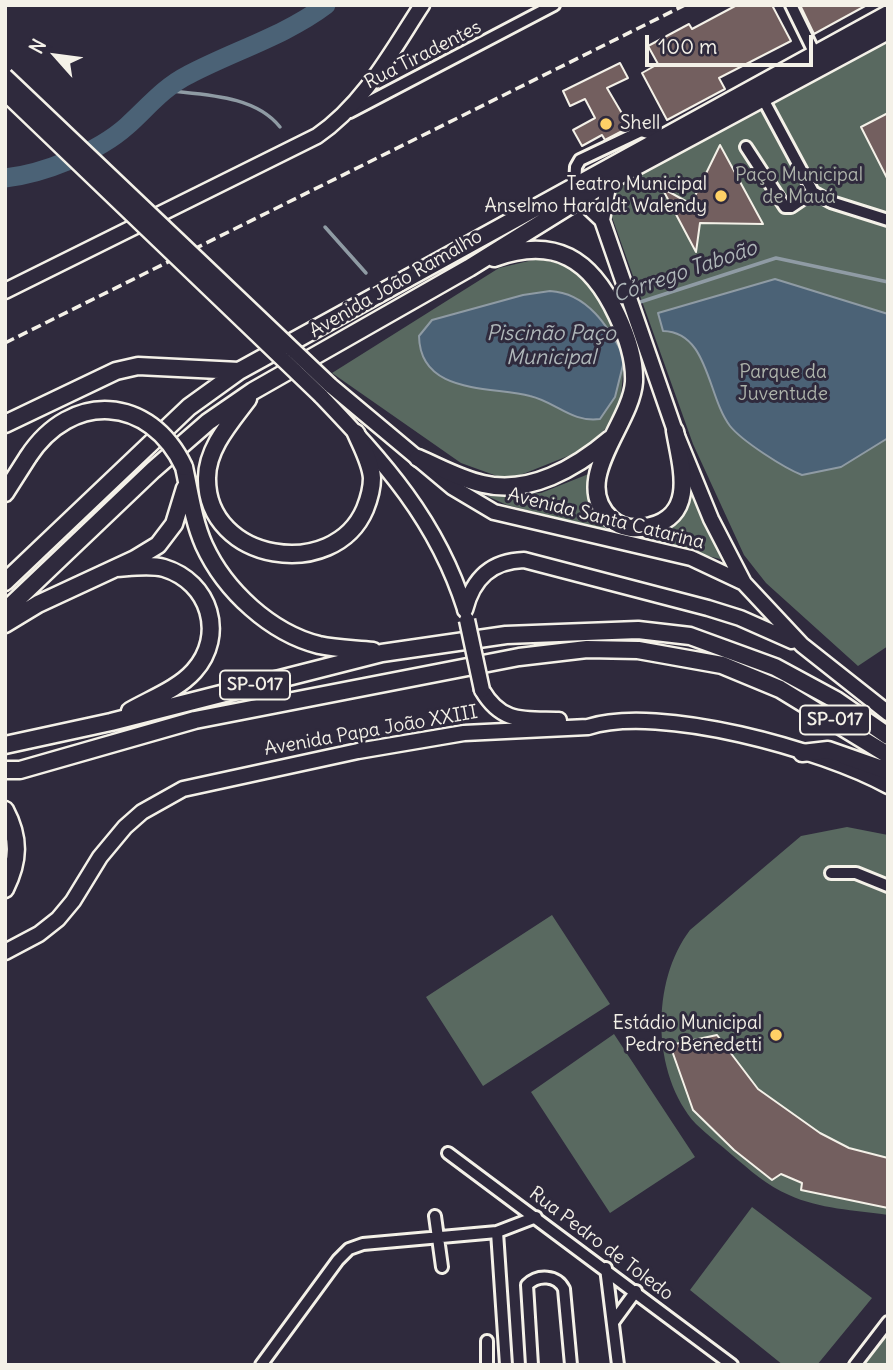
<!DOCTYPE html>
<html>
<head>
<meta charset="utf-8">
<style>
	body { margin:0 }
	#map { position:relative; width:893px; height:1370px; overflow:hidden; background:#2f2a3d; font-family:Delius,sans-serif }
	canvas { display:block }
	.frame { position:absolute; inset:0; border:7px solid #f4f1e8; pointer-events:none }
	.north { position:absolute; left:21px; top:21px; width:70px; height:70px; -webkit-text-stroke:5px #2f2a3d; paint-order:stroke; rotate:298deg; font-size:19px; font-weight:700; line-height:28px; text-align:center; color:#f4f1e8 }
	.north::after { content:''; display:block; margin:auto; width:24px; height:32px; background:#f4f1e8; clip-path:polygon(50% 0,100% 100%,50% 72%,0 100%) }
	.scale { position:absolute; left:645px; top:35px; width:168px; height:32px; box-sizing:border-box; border:4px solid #f4f1e8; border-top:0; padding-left:9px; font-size:21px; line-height:24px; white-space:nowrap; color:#f4f1e8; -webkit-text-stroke:5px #2f2a3d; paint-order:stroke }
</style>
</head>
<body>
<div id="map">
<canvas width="893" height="1370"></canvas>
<div class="frame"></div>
<div class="north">N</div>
<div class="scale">100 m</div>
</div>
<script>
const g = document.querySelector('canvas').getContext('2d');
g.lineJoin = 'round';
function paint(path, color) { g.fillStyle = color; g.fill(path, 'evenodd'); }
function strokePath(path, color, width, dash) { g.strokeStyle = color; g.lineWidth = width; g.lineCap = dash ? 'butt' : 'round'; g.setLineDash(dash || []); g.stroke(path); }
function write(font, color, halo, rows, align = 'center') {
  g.font = font + ' Delius,sans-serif'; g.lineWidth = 6; g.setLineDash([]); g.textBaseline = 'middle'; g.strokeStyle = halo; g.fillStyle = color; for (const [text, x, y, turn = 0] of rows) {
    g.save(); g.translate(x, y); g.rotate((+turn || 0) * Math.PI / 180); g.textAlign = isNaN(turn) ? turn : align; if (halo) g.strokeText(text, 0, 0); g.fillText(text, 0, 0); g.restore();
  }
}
paint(new Path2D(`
	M888 41V646L858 666 766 583 744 555 693 444 608 206 617 186Z
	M537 259 562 264 586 279 602 305 625 353 619 416 583 450 508 480 461 463 332 373 499 268Z
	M591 473 620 530C662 541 682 531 693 489L704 525 724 560 507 505 487 496 541 493Z
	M847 827 888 835V1215C855 1210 819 1209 789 1195 767 1186 750 1170 732 1155 721 1145 707 1135 696 1124 651 1074 651 981 690 930L801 836Z
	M552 915 610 1004 483 1086 426 997Z
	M614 1034 695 1157 610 1213 531 1092Z
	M752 1207 872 1298 817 1365H783L690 1290Z
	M888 1330V1362L885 1365H862Z`), '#596960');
const water = new Path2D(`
	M775 279 888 314V438L841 467 802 475C784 468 742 441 730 426 707 396 709 332 663 331L658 313Z
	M550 291C588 293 608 327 625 357L615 397 600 419C572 423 556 402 530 396 491 386 420 395 419 336L432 320 523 295Z`);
paint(water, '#4b6276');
strokePath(water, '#8f9ba4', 2);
strokePath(new Path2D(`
	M163 90C201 95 254 94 280 127
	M325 227 366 273
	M634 304 776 258 888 282`), '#8f9ba4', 3.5);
strokePath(new Path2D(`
	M5 178C43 174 98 152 127 126 147 108 164 87 188 75 233 51 285 36 326 5`), '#4b6276', 19);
const building = new Path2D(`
	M737 5H772L791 41 719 78 725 89 667 120 642 73 658 64 648 46 689 24 692 29Z
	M800 5H867L814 34Z
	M620 63 628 78 607 88 630 127 605 140 602 135 582 146 573 130 595 118 585 99 570 106 563 91Z
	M888 113V180L861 127Z
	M720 145 763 224 700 223 696 252 662 188 691 204Z
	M717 1035 758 1089 820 1133 849 1148 888 1158V1208L801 1190 802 1183 781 1174 772 1180 734 1150 693 1110 670 1045Z`);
paint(building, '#735f5f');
strokePath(building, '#f4f1e8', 2);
const minor = new Path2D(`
	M791 5 815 54
	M763 99 813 192 831 202 888 220
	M350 112 554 5
	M746 147 785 207H791L813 192
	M575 185 576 167 580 160 641 131 662 137
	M831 873H856L888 886
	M448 1153 732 1365
	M435 1216 442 1267
	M497 1232 506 1365
	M606 1268 618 1365
	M614 1321 636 1291
	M487 1341V1365
	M261 1365 338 1260 349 1249 363 1244 497 1232 536 1217
	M532 1365 527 1285C538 1274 557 1275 564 1289L571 1365
	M855 1365 888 1322`);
const major = new Path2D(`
	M570 197 584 203 602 220 675 431 711 519 744 583 802 645 888 713
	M602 220 609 181
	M5 291 317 136C364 104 392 51 422 5
	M330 385 452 487 494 512 691 558 742 582
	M321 396C384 462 437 520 465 609
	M465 610C473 578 492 561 524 560L708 608 740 618 792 641
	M482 690C502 724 524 719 559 720
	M5 952 39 934 58 919 73 901 100 857 125 827 142 812 183 789 358 751 464 733 588 727C659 704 823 750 888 786`);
const highway = new Path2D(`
	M494 258C555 236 591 259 617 315 627 336 635 358 634 382 631 425 569 481 611 519 622 529 637 530 651 526 697 514 681 466 675 431
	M248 399C231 422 207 448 207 478 206 562 334 582 365 509 369 499 372 489 372 478 371 463 362 447 356 433
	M5 424 116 371 138 366 239 371
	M418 458C439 467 460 479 483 484 529 495 576 468 610 439
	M184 467C190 494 193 520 204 545 225 591 271 633 319 645 337 649 355 649 373 651
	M5 493 28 457
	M116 568C131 567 150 564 164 568 210 582 226 635 194 671 178 689 151 699 130 711
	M5 582 189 407 239 371 888 14
	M5 611 153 470 208 422 253 391 469 268 609 181 888 31
	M5 624 38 604 135 559 158 545 174 524 185 488
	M5 745 111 722 382 653 506 635 638 630 690 636 775 667 836 700 888 736
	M802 753 828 750 888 771
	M5 770H20L195 720 519 657 587 649 638 650 722 665 780 689 888 755
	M5 810C20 838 19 861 5 889`);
strokePath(minor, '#f4f1e8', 16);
strokePath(major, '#f4f1e8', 19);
strokePath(highway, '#f4f1e8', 21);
strokePath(minor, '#2f2a3d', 10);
strokePath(major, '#2f2a3d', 14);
strokePath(highway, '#2f2a3d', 16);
strokePath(new Path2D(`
	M5 343 685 5`), '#f4f1e8', 3.5, [10, 5]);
const majorBridge = new Path2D(`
	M5 76 330 385
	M5 93 321 396
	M467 620 482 690`);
const highwayBridge = new Path2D(`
	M28 457C71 391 150 395 184 467`);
strokePath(majorBridge, '#f4f1e8', 19, []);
strokePath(highwayBridge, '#f4f1e8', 21, []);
strokePath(majorBridge, '#2f2a3d', 14);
strokePath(highwayBridge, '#2f2a3d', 16);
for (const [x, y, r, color] of [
	[606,124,7,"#ffd166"],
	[721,196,7,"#ffd166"],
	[776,1035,7,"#ffd166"]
]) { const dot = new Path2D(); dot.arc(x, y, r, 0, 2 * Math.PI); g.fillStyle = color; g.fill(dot); strokePath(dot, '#2f2a3d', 2.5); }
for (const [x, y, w] of [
	[255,685,70],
	[835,720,70]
]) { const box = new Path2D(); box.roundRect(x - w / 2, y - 14.5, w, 29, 5); g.fillStyle = '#2f2a3d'; g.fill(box); strokePath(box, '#f4f1e8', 2); }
write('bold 18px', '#f4f1e8', null, [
	["SP-017",255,685],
	["SP-017",835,720]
]);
write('19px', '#f4f1e8', '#2f2a3d', [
	["Rua Tiradentes",423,55,-27],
	["Avenida João Ramalho",396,284,-30],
	["Avenida Santa Catarina",606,519,14],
	["Avenida Papa João XXIII",371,731,-10],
	["Rua Pedro de Toledo",601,1244,37]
]);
write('19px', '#f4f1e8', '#2f2a3d', [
	["Shell",620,124,"left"],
	["Teatro Municipal",707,185],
	["Anselmo Haraldt Walendy",707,207],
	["Estádio Municipal",762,1024],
	["Pedro Benedetti",762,1046]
], 'right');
write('19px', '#aeb4ab', '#2f2a3d', [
	["Paço Municipal",799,176],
	["de Mauá",799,198],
	["Parque da",783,373],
	["Juventude",783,395]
]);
write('italic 21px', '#b0b8ba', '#2f2a3d', [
	["Córrego Taboão",685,272,-19],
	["Piscinão Paço",551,334],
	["Municipal",551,358]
]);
</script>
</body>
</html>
